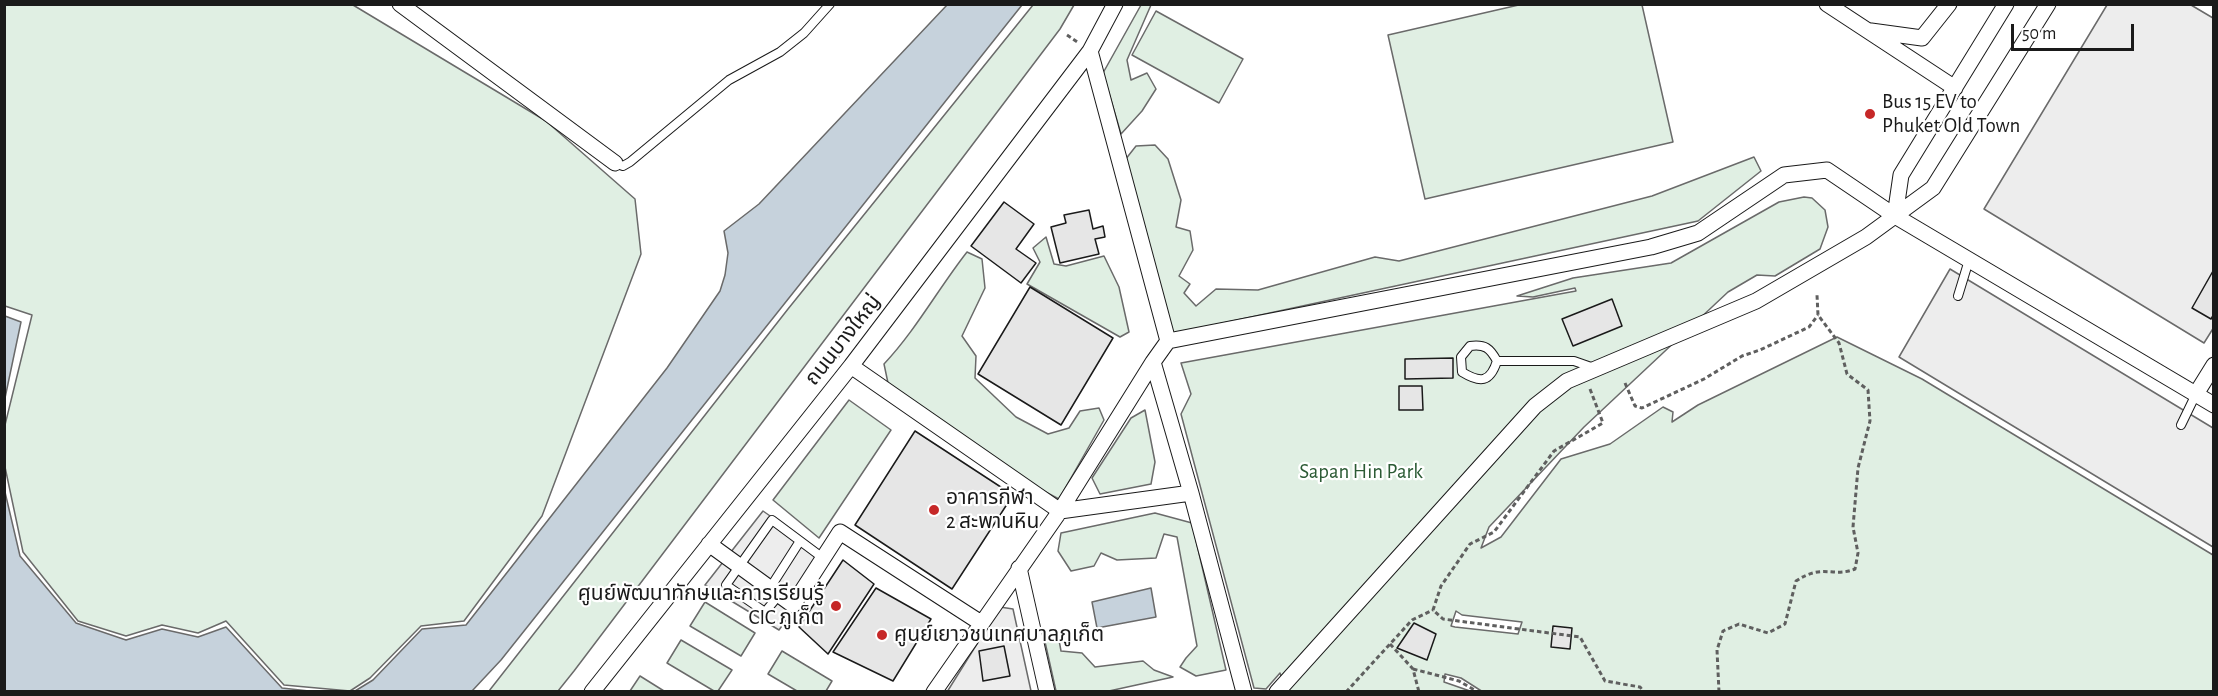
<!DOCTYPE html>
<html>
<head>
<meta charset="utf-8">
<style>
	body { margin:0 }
	#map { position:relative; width:2218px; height:696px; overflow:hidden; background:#fff; font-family:"Alegreya Sans",sans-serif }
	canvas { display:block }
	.frame { position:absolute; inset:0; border:6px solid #1a1a1a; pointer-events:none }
	.scale { position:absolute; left:2011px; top:24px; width:123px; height:27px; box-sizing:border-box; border:3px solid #1a1a1a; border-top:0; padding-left:8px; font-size:18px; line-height:21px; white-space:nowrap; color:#1a1a1a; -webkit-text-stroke:4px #fff; paint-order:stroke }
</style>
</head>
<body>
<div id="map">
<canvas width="2218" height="696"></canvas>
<div class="frame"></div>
<div class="scale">50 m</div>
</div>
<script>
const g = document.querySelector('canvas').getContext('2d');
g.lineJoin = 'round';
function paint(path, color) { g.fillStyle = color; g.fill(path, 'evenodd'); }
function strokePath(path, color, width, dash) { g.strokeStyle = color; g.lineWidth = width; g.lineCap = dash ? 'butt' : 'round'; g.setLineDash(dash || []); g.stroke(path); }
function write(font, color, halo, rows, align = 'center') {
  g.font = font + ' "Alegreya Sans","Noto Sans Thai",sans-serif'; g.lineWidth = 4.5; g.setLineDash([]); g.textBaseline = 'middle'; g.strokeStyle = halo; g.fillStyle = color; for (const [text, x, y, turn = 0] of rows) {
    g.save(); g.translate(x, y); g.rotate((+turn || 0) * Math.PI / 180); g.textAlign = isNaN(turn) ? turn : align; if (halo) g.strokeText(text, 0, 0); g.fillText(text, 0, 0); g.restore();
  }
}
const green = new Path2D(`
	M1523 4 1642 5 1673 142 1425 199 1388 35Z
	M4 5H353L546 121 635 199 641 254 542 516 464 621 421 626 370 678 350 691 284 685 226 621 198 633 162 625 126 636 78 621 23 552 5 467 4 429 32 315 5 306Z
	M1033 5H1074L1060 29 574 671 558 691H489L788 309Z
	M1141 5H1151L1127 60 1131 80 1147 73 1156 89 1142 111 1121 134 1103 73Z
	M1156 11 1243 59 1219 103 1132 55Z
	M1155 145 1168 159 1181 200 1176 227 1190 231 1193 250 1179 276 1190 284 1184 293 1196 306 1216 289 1258 290 1375 257 1399 261 1652 196 1754 157 1761 171 1698 221 1172 334 1125 160 1136 146Z
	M1804 197 1812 198 1825 210 1828 227 1820 249 1775 276 1757 275 1728 292 1584 427 1489 527 1481 548 1501 537 1561 459 1610 444 1663 407 1673 412 1672 422 1698 405 1837 337 1922 379 2213 555V691L1483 692 1461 678 1445 674 1444 682 1470 691H1286L1280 673 1266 689 1254 688 1181 414 1191 394 1181 363 1576 291 1575 288 1533 297 1517 296 1573 278 1671 263 1779 202ZM1456 611 1462 615 1522 622 1518 634 1455 627 1451 626Z
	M1046 237 1054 264 1066 266 1104 256 1119 287 1129 332 1120 337 1027 284 1040 262 1033 248Z
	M967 252 982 259 985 288 962 336 976 356 975 378 1016 417 1048 434 1069 428 1080 411 1099 408 1104 420 1059 499 1030 484 888 383 884 364C916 330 938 289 967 252Z
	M849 400 891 430 819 538 773 500Z
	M1145 410 1155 462 1151 484 1100 494 1092 478 1131 418Z
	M1155 513 1192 523 1226 670 1196 676 1180 667 1186 658 1197 646 1177 537 1164 534 1156 558 1117 560 1101 553 1094 566 1071 571 1058 551 1061 533Z
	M705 602 755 633 741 656 690 626Z
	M1043 633 1059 640 1061 651 1082 653 1095 667 1143 661 1154 670 1173 677 1109 691H1056Z
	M681 640 732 670 718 691H714L667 663Z
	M782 651 832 681 826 691H797L768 674Z
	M640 676 664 691H630Z`);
paint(green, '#e0efe3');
strokePath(green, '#6a6a6a', 1.5);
const parking = new Path2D(`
	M2107 5H2191L2213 18 2214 327 2204 343 1984 209Z
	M1950 269 2213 428V547L1899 357Z
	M763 511 830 558 779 630 705 585Z
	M1000 607 1013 609 1031 691 947 692Z`);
paint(parking, '#ededed');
strokePath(parking, '#6a6a6a', 1.5);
const water = new Path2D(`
	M947 5H1022L501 660 472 691H355L373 680 422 629 466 625 667 368 720 291 725 275 728 253 724 231 759 204Z
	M5 316 21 322 5 398 4 316Z
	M5 492 20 556 76 623 126 640 162 629 198 637 226 627 282 688 309 691H5Z
	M1151 588 1156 617 1097 628 1092 602Z`);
paint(water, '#c6d2dc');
strokePath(water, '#6a6a6a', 1.5);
const building = new Path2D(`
	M1004 202 1034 224 1016 249 1036 263 1021 283 971 246Z
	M1089 210 1093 229 1103 226 1105 237 1095 239 1099 254 1060 263 1051 227 1066 223 1064 215Z
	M2213 271 2214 314 2211 319 2192 308Z
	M1030 287 1113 338 1061 425 978 374Z
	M1612 299 1622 326 1573 346 1562 319Z
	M1453 358V378L1405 379V359Z
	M1399 386H1422L1423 410H1399Z
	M915 431 1013 495 952 589 855 525Z
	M843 560 874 584 828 654 799 627Z
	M876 588 931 619 893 681 833 652Z
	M1414 623 1436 634 1427 660 1397 648Z
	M1553 626 1572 628 1570 649 1551 647Z
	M1004 646 1010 676 983 681 979 651Z`);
paint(building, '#e6e6e6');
strokePath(building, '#1a1a1a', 1.5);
const service = new Path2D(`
	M615 163 623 166 630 162 729 80 780 52 804 33 830 4
	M1958 296 1969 260
	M1497 361C1490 383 1480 383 1462 372L1461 357 1470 346C1485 344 1490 348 1497 361H1574L1594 368
	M2181 425 2196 394
	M770 588 800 541
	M779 595 765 612 726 585 772 520 823 558`);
const minor = new Path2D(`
	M400 4 615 163
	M1827 4 1955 88
	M1871 31 1922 38 1949 4
	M1090 51 1168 341
	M1895 216 1901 175 2006 4
	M1153 362 1191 493 1244 692
	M851 366 1060 511 1191 493
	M2196 394 2214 365
	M709 544 793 605 840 532 981 623
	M1019 568 1047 692
	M592 692 851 366 1090 51 1115 4
	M934 692 1060 511 1153 362 1168 341 1651 247 1698 233 1784 175 1827 170 1895 216 2214 405
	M1277 692 1535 406 1567 381 1756 301 1866 237 1933 188 2048 4`);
strokePath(service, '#1a1a1a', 10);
strokePath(minor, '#1a1a1a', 17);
strokePath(new Path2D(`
	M1067 35 1079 43
	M831 352 839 358
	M1625 383 1635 406 1642 408 1704 379 1742 356 1760 350 1809 327 1818 315
	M1590 389 1603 423 1554 451 1494 532 1470 544 1441 586 1433 610 1443 619 1580 637 1605 681 1640 687 1644 692
	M1390 644 1413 669 1419 692
	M1413 669 1459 681 1478 692
	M1346 692 1412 620 1433 610
	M1719 692 1717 650 1723 631 1739 624 1768 633 1785 624 1796 581C1823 563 1832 578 1855 569L1858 553 1853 527 1858 468 1870 421 1868 390 1847 374 1839 343 1818 315 1817 295`), '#5f5f5f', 3, [4.5, 3]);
strokePath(service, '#fff', 8);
strokePath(minor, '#fff', 15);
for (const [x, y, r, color] of [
	[1870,114,6,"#c62828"],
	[934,510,6,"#c62828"],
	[836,606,6,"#c62828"],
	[882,635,6,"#c62828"]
]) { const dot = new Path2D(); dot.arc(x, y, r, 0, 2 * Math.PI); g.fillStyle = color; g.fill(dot); strokePath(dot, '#fff', 2); }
write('21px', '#1a1a1a', '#fff', [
	["Bus 15 EV to",1882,102],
	["Phuket Old Town",1882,126],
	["อาคารกีฬา",946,498],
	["2 สะพานหิน",946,522],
	["ศูนย์พัฒนาทักษและการเรียนรู้",824,594,"right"],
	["CIC ภูเก็ต",824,618,"right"],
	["ศูนย์เยาวชนเทศบาลภูเก็ต",894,635]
], 'left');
write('21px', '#1a1a1a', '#fff', [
	["ถนนบางใหญ่",843,340,-52]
]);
write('21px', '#2b5a34', '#fff', [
	["Sapan Hin Park",1361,472]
]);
</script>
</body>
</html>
